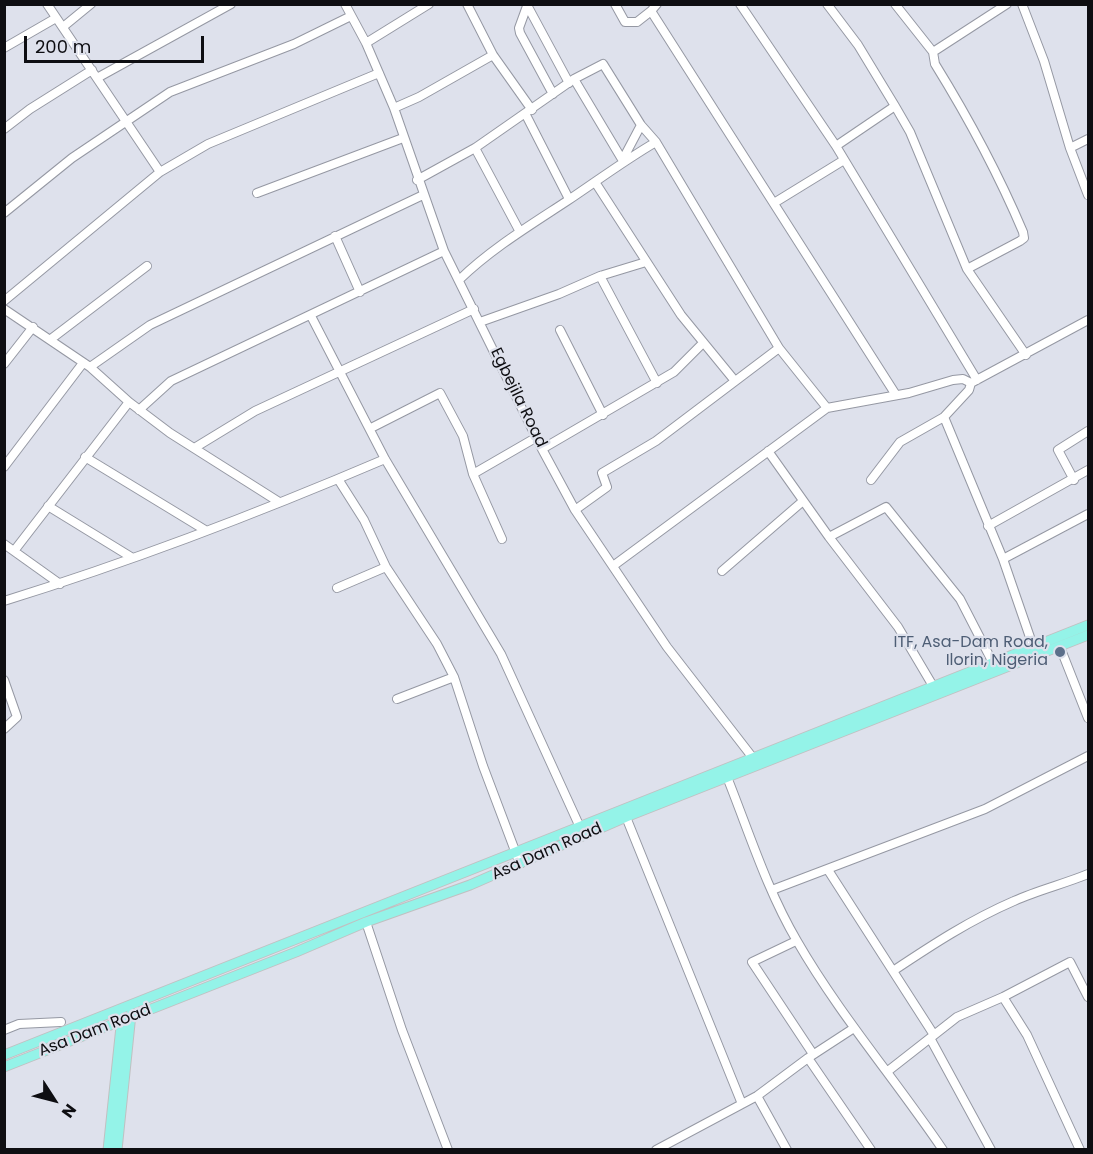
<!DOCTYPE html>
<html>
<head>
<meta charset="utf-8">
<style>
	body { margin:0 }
	#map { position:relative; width:1093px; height:1154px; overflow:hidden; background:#dee1ec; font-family:Poppins,sans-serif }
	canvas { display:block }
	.frame { position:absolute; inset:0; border:6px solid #0e0e12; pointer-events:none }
	.north { position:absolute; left:24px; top:1070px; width:60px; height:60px; -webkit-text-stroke:4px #dee1ec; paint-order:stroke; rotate:126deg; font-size:16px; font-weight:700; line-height:24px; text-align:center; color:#0e0e12 }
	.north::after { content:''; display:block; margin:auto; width:21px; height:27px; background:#0e0e12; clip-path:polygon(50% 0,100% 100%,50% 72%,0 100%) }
	.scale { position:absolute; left:24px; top:36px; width:180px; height:27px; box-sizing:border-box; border:3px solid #0e0e12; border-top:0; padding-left:8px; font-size:18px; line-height:21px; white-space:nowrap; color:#0e0e12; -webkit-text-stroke:4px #dee1ec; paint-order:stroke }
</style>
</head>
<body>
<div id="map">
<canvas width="1093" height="1154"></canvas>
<div class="frame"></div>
<div class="north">N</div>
<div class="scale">200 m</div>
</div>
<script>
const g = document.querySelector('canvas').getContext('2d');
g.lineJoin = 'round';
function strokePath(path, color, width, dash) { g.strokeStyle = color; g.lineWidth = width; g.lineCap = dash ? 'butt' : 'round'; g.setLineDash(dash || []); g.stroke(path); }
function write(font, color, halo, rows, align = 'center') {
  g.font = font + ' Poppins,sans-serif'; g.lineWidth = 4.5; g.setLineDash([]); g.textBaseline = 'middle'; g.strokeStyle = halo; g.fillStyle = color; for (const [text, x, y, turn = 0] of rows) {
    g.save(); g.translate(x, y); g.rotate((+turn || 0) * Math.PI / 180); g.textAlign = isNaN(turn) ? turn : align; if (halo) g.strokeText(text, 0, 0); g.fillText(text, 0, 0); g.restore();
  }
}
const minor = new Path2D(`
	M47 4 160 172
	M345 4 366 43 394 108 444 251 542 449 575 510 667 647 753 758
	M467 4 493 55 532 110
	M615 4 625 22H637L651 11
	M657 4 651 11 896 395
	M740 4 836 146 977 380
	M827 4 858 45 895 106 910 132 967 269 1026 355
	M895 4 933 52 935 64C969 119 998 173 1023 232L1024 238 1020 241 967 269
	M1022 4 1044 61 1070 148 1088 195
	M527 5 569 83
	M527 6 519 28 520 33 553 94
	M63 27 91 4
	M366 43 429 4
	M4 48 56 18
	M933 52 1007 4
	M97 78 231 4
	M574 79 623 161
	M394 108 419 97 493 55
	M526 115 569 199
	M4 129 30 109 92 70
	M836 146 895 106
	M475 148 520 232
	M1070 148 1088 139
	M623 159 641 125
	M417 180 475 148 574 79 603 64 641 125 656 142 779 348 827 408
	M595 182 681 315 735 381
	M257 193 403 138
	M774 203 844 160
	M4 213 72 158 170 92 294 44 351 16
	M335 236 360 292
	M600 276 646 262
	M459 280C491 249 529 226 567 201 597 181 625 160 656 142
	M4 301 160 172 208 144 379 73
	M4 309 90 367 129 402 170 433 279 502
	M311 316 385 459 501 654 579 825
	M480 322 559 294 600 276 657 383
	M560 330 603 415
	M51 339 147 266
	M4 364 33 327
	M90 367 150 325 423 195
	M971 383 969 390 944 417 1003 559 1033 646
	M139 410 171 381 444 251
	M371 428 440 393 463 436 473 474 502 539
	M196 447 255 411 474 309
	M542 449 674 372 703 343
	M768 451 829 537 898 627 933 686
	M85 457 205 530
	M4 467 83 363
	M473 474 537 437
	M338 479 364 520 386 567 437 644 454 677 483 766 520 864
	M871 480 900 442 944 417
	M1074 480 1058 450 1088 431
	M48 506 131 557
	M575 510 607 487 602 473 656 441 779 348
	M988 526 1088 470
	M829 537 886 507 960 599 993 663
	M4 544 60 584
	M14 551 129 402
	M1003 559 1088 514
	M613 566 827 408 909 393 953 380 963 379 971 383 1088 320
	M722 571 803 501
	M337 588 386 567
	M4 601C133 561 261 512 385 459
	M1060 647 1088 718
	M4 680 17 717 4 729
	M397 699 454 677
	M727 777C749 832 767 890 797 941 839 1014 895 1079 943 1150
	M626 817 742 1104
	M828 870 934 1035
	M772 890 985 809 1088 756
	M366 922 402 1030 448 1150
	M796 941 752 962 813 1054
	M893 971C932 945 970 920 1014 901 1038 890 1064 884 1088 874
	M1003 997 1027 1035 1080 1150
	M4 1030 19 1024 61 1022
	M930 1038 991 1150
	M808 1058 871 1150
	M888 1071 957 1017 1003 997 1070 962 1088 997
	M757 1096 787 1150
	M656 1150 757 1096 808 1058 854 1028`);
const major = new Path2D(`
	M4 1055 1088 625
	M4 1067 296 952 366 922 470 885 626 817 1088 635
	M108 1150 122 1017
	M117 1150 131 1014`);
strokePath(minor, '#9598a3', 10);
strokePath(major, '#c0c0c1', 11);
strokePath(minor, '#fff', 8);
strokePath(major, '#94f3e8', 9);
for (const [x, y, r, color] of [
	[1060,652,6,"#5c6f8a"]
]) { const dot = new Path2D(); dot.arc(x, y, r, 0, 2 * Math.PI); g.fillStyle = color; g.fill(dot); strokePath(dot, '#dee1ec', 2); }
write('16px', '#0e0e12', '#dee1ec', [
	["Egbejila Road",518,398,64],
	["Asa Dam Road",547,852,-24],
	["Asa Dam Road",95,1031,-21]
]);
write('16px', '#4e5e75', '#dee1ec', [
	["ITF, Asa-Dam Road,",1048,643],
	["Ilorin, Nigeria",1048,661]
], 'right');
</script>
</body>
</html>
